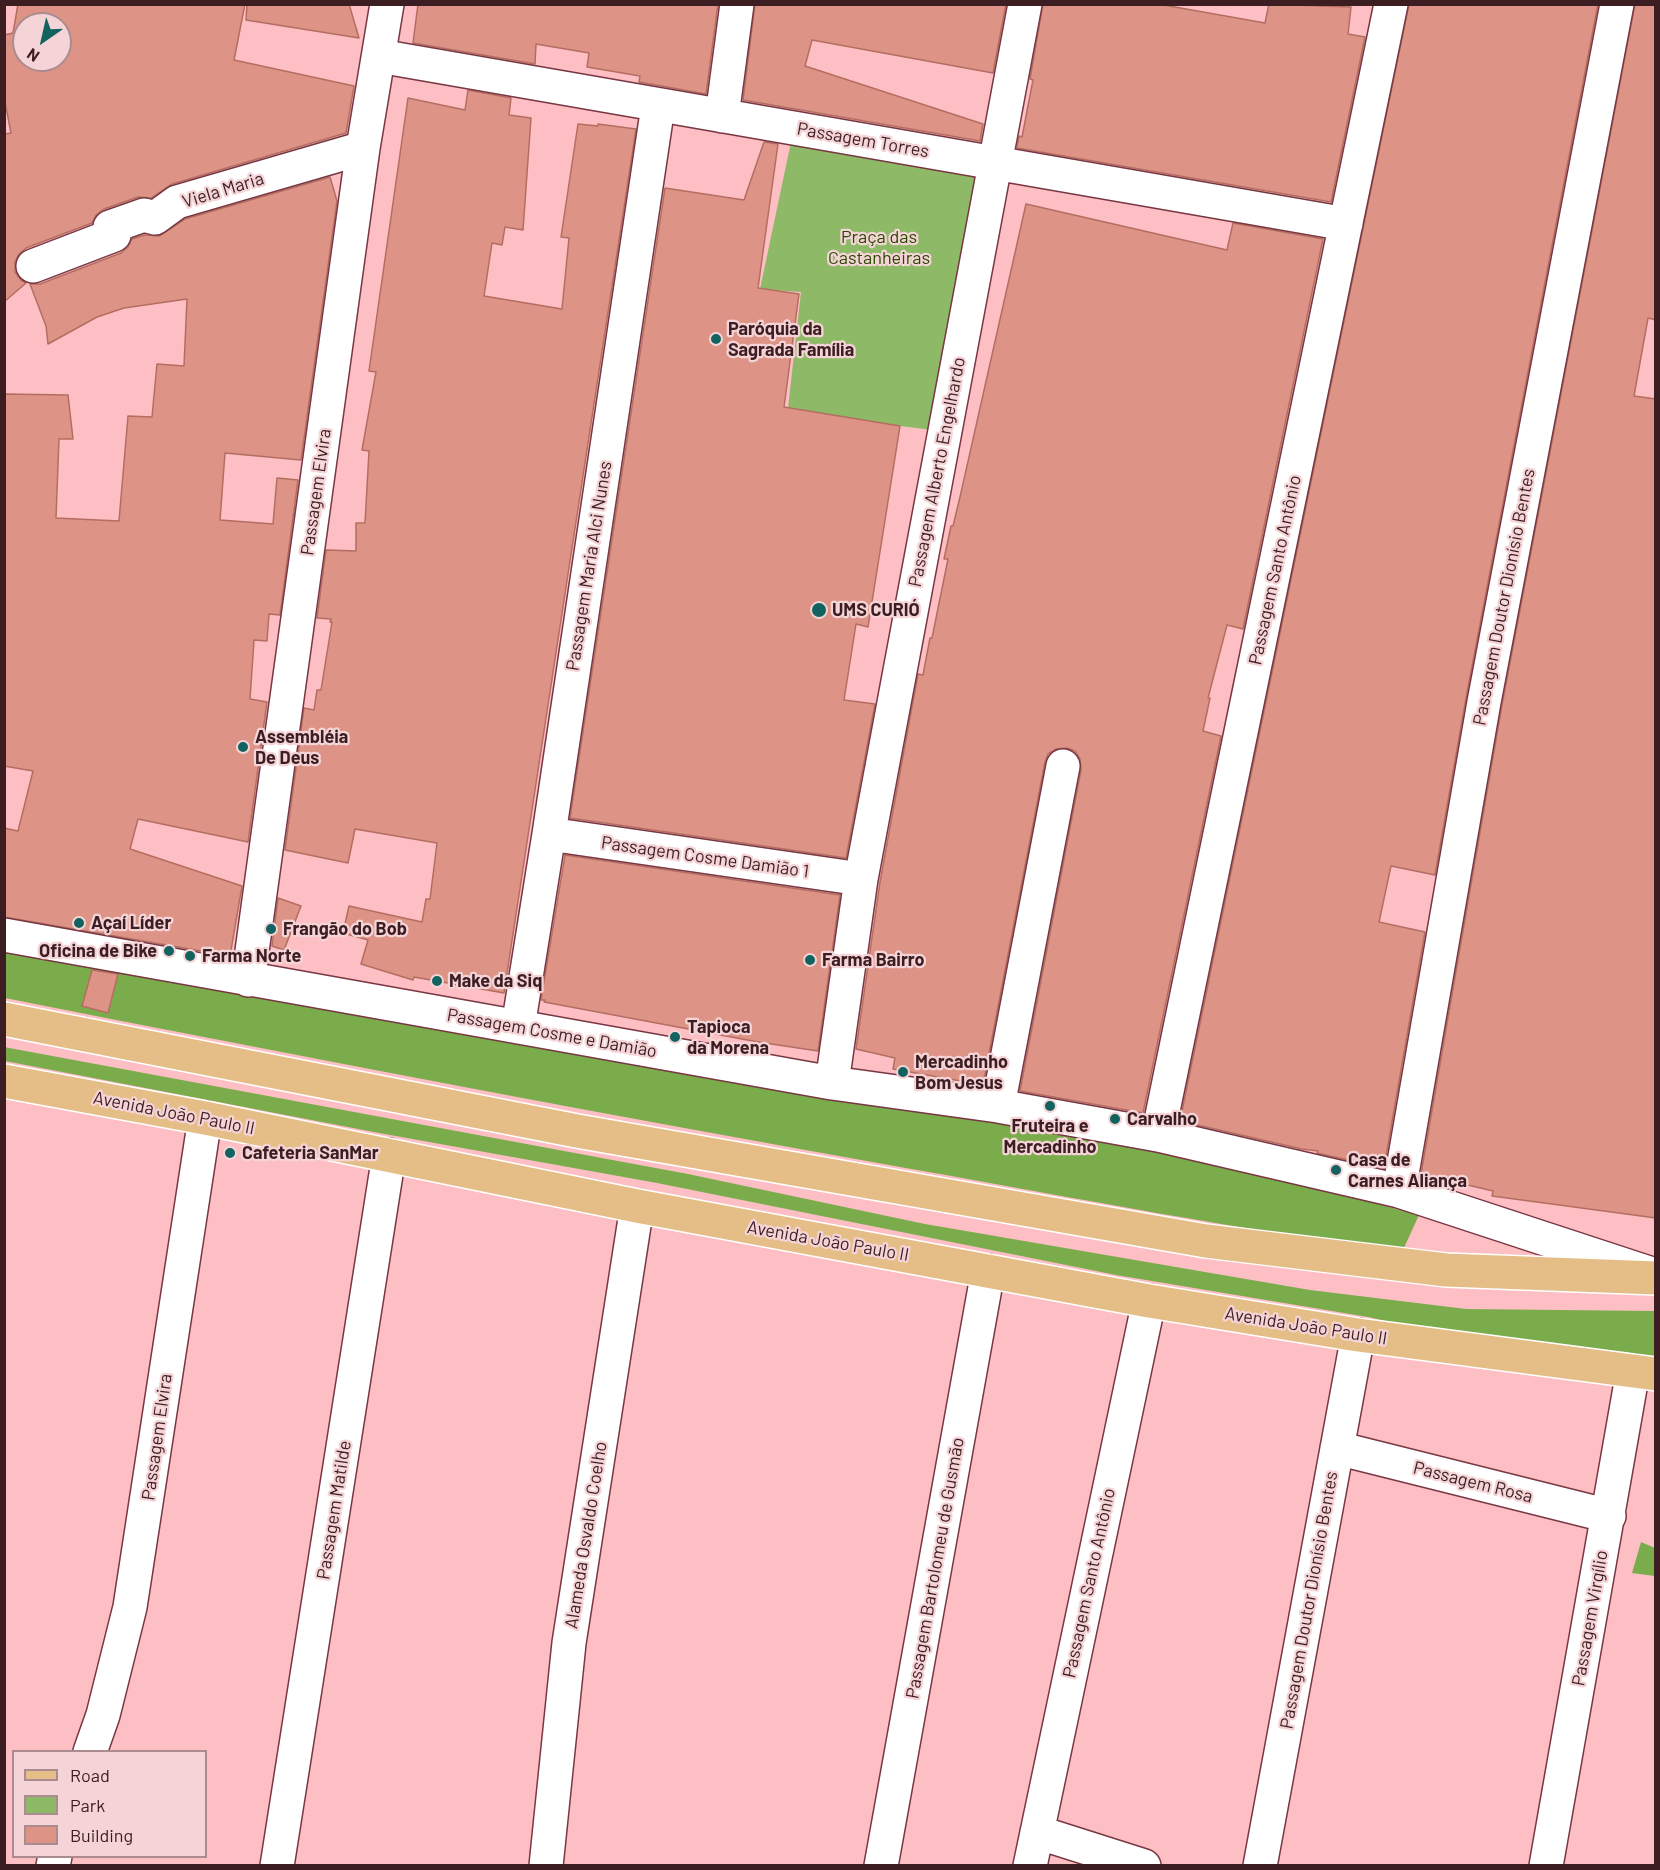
<!DOCTYPE html>
<html>
<head>
<meta charset="utf-8">
<style>
	body { margin:0 }
	#map { position:relative; width:1660px; height:1870px; overflow:hidden; background:#fdbec4; font-family:Barlow,sans-serif }
	canvas { display:block }
	.frame { position:absolute; inset:0; border:6px solid #3c1e22; pointer-events:none }
	.legend { position:absolute; left:12px; top:1750px; width:195px; height:108px; box-sizing:border-box; background:#f5d4d7; border:2px solid #ab8b8f; margin:0; padding:8px 10px; list-style:none; font-size:18px; color:#3c1e22 }
	.legend li { display:flex; align-items:center; gap:12px; height:30px }
	.legend b { width:30px; border:2px solid #ab8b8f }
	.north { position:absolute; left:12px; top:12px; width:60px; height:60px; box-sizing:border-box; background:#f5d4d7; border:2px solid #ab8b8f; border-radius:50%; rotate:214deg; font-size:16px; font-weight:700; line-height:24px; text-align:center; color:#3c1e22 }
	.north::after { content:''; display:block; margin:auto; width:21px; height:27px; background:#12625f; clip-path:polygon(50% 0,100% 100%,50% 72%,0 100%) }
</style>
</head>
<body>
<div id="map">
<canvas width="1660" height="1870"></canvas>
<div class="frame"></div>
<ul class="legend">
<li><b style="height:8px;background:#e5be87"></b>Road</li>
<li><b style="height:16px;background:#8eba67"></b>Park</li>
<li><b style="height:16px;background:#dd9486"></b>Building</li>
</ul>
<div class="north">N</div>
</div>
<script>
const g = document.querySelector('canvas').getContext('2d');
g.lineJoin = 'round';
function paint(path, color) { g.fillStyle = color; g.fill(path, 'evenodd'); }
function strokePath(path, color, width, dash) { g.strokeStyle = color; g.lineWidth = width; g.lineCap = dash ? 'butt' : 'round'; g.setLineDash(dash || []); g.stroke(path); }
function write(font, color, halo, rows, align = 'center') {
  g.font = font + ' Barlow,sans-serif'; g.lineWidth = 4.5; g.setLineDash([]); g.textBaseline = 'middle'; g.strokeStyle = halo; g.fillStyle = color; for (const [text, x, y, turn = 0] of rows) {
    g.save(); g.translate(x, y); g.rotate((+turn || 0) * Math.PI / 180); g.textAlign = isNaN(turn) ? turn : align; if (halo) g.strokeText(text, 0, 0); g.fillText(text, 0, 0); g.restore();
  }
}
paint(new Path2D(`
	M791 142 987 173 932 430 900 426 788 408 801 292 760 289Z`), '#8eba67');
paint(new Path2D(`
	M4 948 1203 1157 1419 1215 1403 1250C1240 1231 1078 1198 917 1170 612 1116 308 1058 5 998Z
	M4 1047 688 1174 925 1224 1310 1290 1466 1309 1655 1311V1365L1432 1332 1368 1317 1116 1275 657 1183 379 1133 5 1061Z
	M1641 1542 1655 1548V1576L1632 1573Z`), '#7bac4c');
const building = new Path2D(`
	M18 4H245L234 60 354 86 346 133 172 184 151 198 138 197 104 209 96 215 92 223 26 248 19 254 15 262V272L21 280 26 283 4 302V134L11 133 4 97V35L13 33ZM24 24H60V60H24Z
	M247 4H349L359 38 246 20Z
	M418 4H718L706 94 639 82 640 76 587 67 589 53 536 44 535 64 413 43Z
	M755 4H1006L993 73 812 40 805 66 983 124 980 141 743 100Z
	M1043 4H1158L1265 23 1269 4 1351 7 1348 34 1365 37 1331 202 1017 148 1019 136 1022 137 1033 80 1030 79Z
	M1409 4H1598L1466 698 1435 875 1391 866 1379 922 1425 932 1384 1168 1317 1153 1318 1151 1302 1149 1180 1121Z
	M1635 4H1656V320L1648 318 1634 396 1656 399V1218L1492 1196 1493 1191 1421 1174 1502 705Z
	M468 90 511 98 509 115 531 118 523 230 505 227 502 245 492 243 484 296 562 309 569 238 561 237 578 124 598 126V124L636 129 504 993 414 977 413 980 361 964 368 940 343 933 349 906 422 922 426 899H430L437 843 355 829 348 863 285 850 304 708 314 710 317 690H321L332 622H330L331 619 317 618 326 550 356 551V523H365L369 451 362 450 376 372 369 371 408 98 465 110Z
	M764 142 778 144 758 288 799 294 784 407 900 426 868 627 856 624 844 700 875 704 846 858 570 818 665 188 744 200Z
	M330 177 337 201 301 460 225 453 220 520 273 524 277 478 298 480 280 615 269 614 267 641 254 640 250 699 267 702 248 842 138 819 130 849 242 886 230 956 4 917V828L18 831 33 771 4 766V394L68 395 73 439H59L56 518 119 521 128 416 152 417 157 364 184 366 187 299 124 308 97 317 48 344 46 326 30 284H40L121 253 128 247 132 239 145 235 159 236 185 219Z
	M1026 204 1227 250 1233 223 1323 239 1243 629 1227 625 1208 698H1210L1203 731 1221 736 1143 1113 1020 1091 1081 770 1080 759 1075 751 1067 748 1056 749 1048 754 1045 762 983 1085 893 1069 895 1058 856 1049 880 882 918 674 923 675 930 638H932L948 559H944L951 526H953L960 497Z
	M565 855 840 895 818 1051 758 1042 544 1002 545 1000H541Z
	M278 898 301 906 284 950 272 946Z
	M92 970 118 974 108 1013 82 1006Z`);
paint(building, '#dd9486');
strokePath(building, '#b46e61', 1.5);
const street = new Path2D(`
	M379 56 1346 224
	M722 116 737 4
	M33 266 114 235 110 227 144 215 155 218 177 202 363 148
	M549 834 861 879
	M4 935 832 1083 998 1106 1158 1135 1399 1191 1649 1273
	M248 980 363 148 387 4
	M518 1027 549 834 658 106
	M832 1083 861 879 1025 4
	M998 1106 1063 766
	M1158 1135 1391 4
	M1399 1191 1484 702 1617 4
	M1337 1448 1609 1516
	M90 1752 103 1715 130 1607 205 1118
	M1037 1832 1144 1866
	M53 1866 55 1856
	M277 1866 389 1155
	M546 1866 569 1643 637 1206
	M881 1866 988 1271
	M1030 1866 1149 1301
	M1260 1866 1358 1335
	M1546 1866 1633 1371`);
const primary = new Path2D(`
	M4 1019 577 1131 1206 1241 1446 1270 1656 1278
	M4 1081 205 1118 637 1206 1149 1301 1358 1335 1656 1374`);
strokePath(street, '#783742', 36);
strokePath(primary, '#fff', 36);
strokePath(street, '#fff', 33);
strokePath(primary, '#e5be87', 33);
for (const [x, y, r, color] of [
	[716,339,6,"#12625f"],
	[819,610,8,"#12625f"],
	[243,747,6,"#12625f"],
	[79,923,6,"#12625f"],
	[271,929,6,"#12625f"],
	[169,951,6,"#12625f"],
	[190,956,6,"#12625f"],
	[810,960,6,"#12625f"],
	[437,981,6,"#12625f"],
	[675,1037,6,"#12625f"],
	[903,1072,6,"#12625f"],
	[1050,1106,6,"#12625f"],
	[1115,1119,6,"#12625f"],
	[230,1153,6,"#12625f"],
	[1336,1170,6,"#12625f"]
]) { const dot = new Path2D(); dot.arc(x, y, r, 0, 2 * Math.PI); g.fillStyle = color; g.fill(dot); strokePath(dot, '#f5d4d7', 2); }
write('18px', '#3c1e22', '#f5d4d7', [
	["Passagem Torres",863,140,10],
	["Viela Maria",223,190,-17],
	["Passagem Alberto Engelhardo",937,472,-79],
	["Passagem Elvira",316,492,-82],
	["Passagem Maria Alci Nunes",589,566,-81],
	["Passagem Santo Antônio",1275,570,-78],
	["Passagem Doutor Dionísio Bentes",1504,597,-79],
	["Passagem Cosme Damião 1",705,857,8],
	["Passagem Cosme e Damião",552,1033,10],
	["Avenida João Paulo II",174,1113,11],
	["Avenida João Paulo II",828,1241,10],
	["Avenida João Paulo II",1306,1326,9],
	["Passagem Elvira",157,1437,-82],
	["Passagem Rosa",1473,1482,14],
	["Passagem Matilde",334,1510,-81],
	["Alameda Osvaldo Coelho",586,1535,-81],
	["Passagem Bartolomeu de Gusmão",935,1568,-80],
	["Passagem Santo Antônio",1089,1583,-78],
	["Passagem Doutor Dionísio Bentes",1309,1600,-80],
	["Passagem Virgílio",1590,1618,-80]
]);
write('18px', '#2a4900', '#f5d4d7', [
	["Praça das",879,237],
	["Castanheiras",879,258]
]);
write('bold 18px', '#3c1e22', '#f5d4d7', [
	["Paróquia da",728,329],
	["Sagrada Família",728,350],
	["UMS CURIÓ",832,610],
	["Assembléia",255,737],
	["De Deus",255,758],
	["Açaí Líder",91,923],
	["Frangão do Bob",283,929],
	["Oficina de Bike",157,951,"right"],
	["Farma Norte",202,956],
	["Farma Bairro",822,960],
	["Make da Siq",449,981],
	["Tapioca",687,1027],
	["da Morena",687,1048],
	["Mercadinho",915,1062],
	["Bom Jesus",915,1083],
	["Carvalho",1127,1119],
	["Fruteira e",1050,1126,"center"],
	["Mercadinho",1050,1147,"center"],
	["Cafeteria SanMar",242,1153],
	["Casa de",1348,1160],
	["Carnes Aliança",1348,1181]
], 'left');
</script>
</body>
</html>
